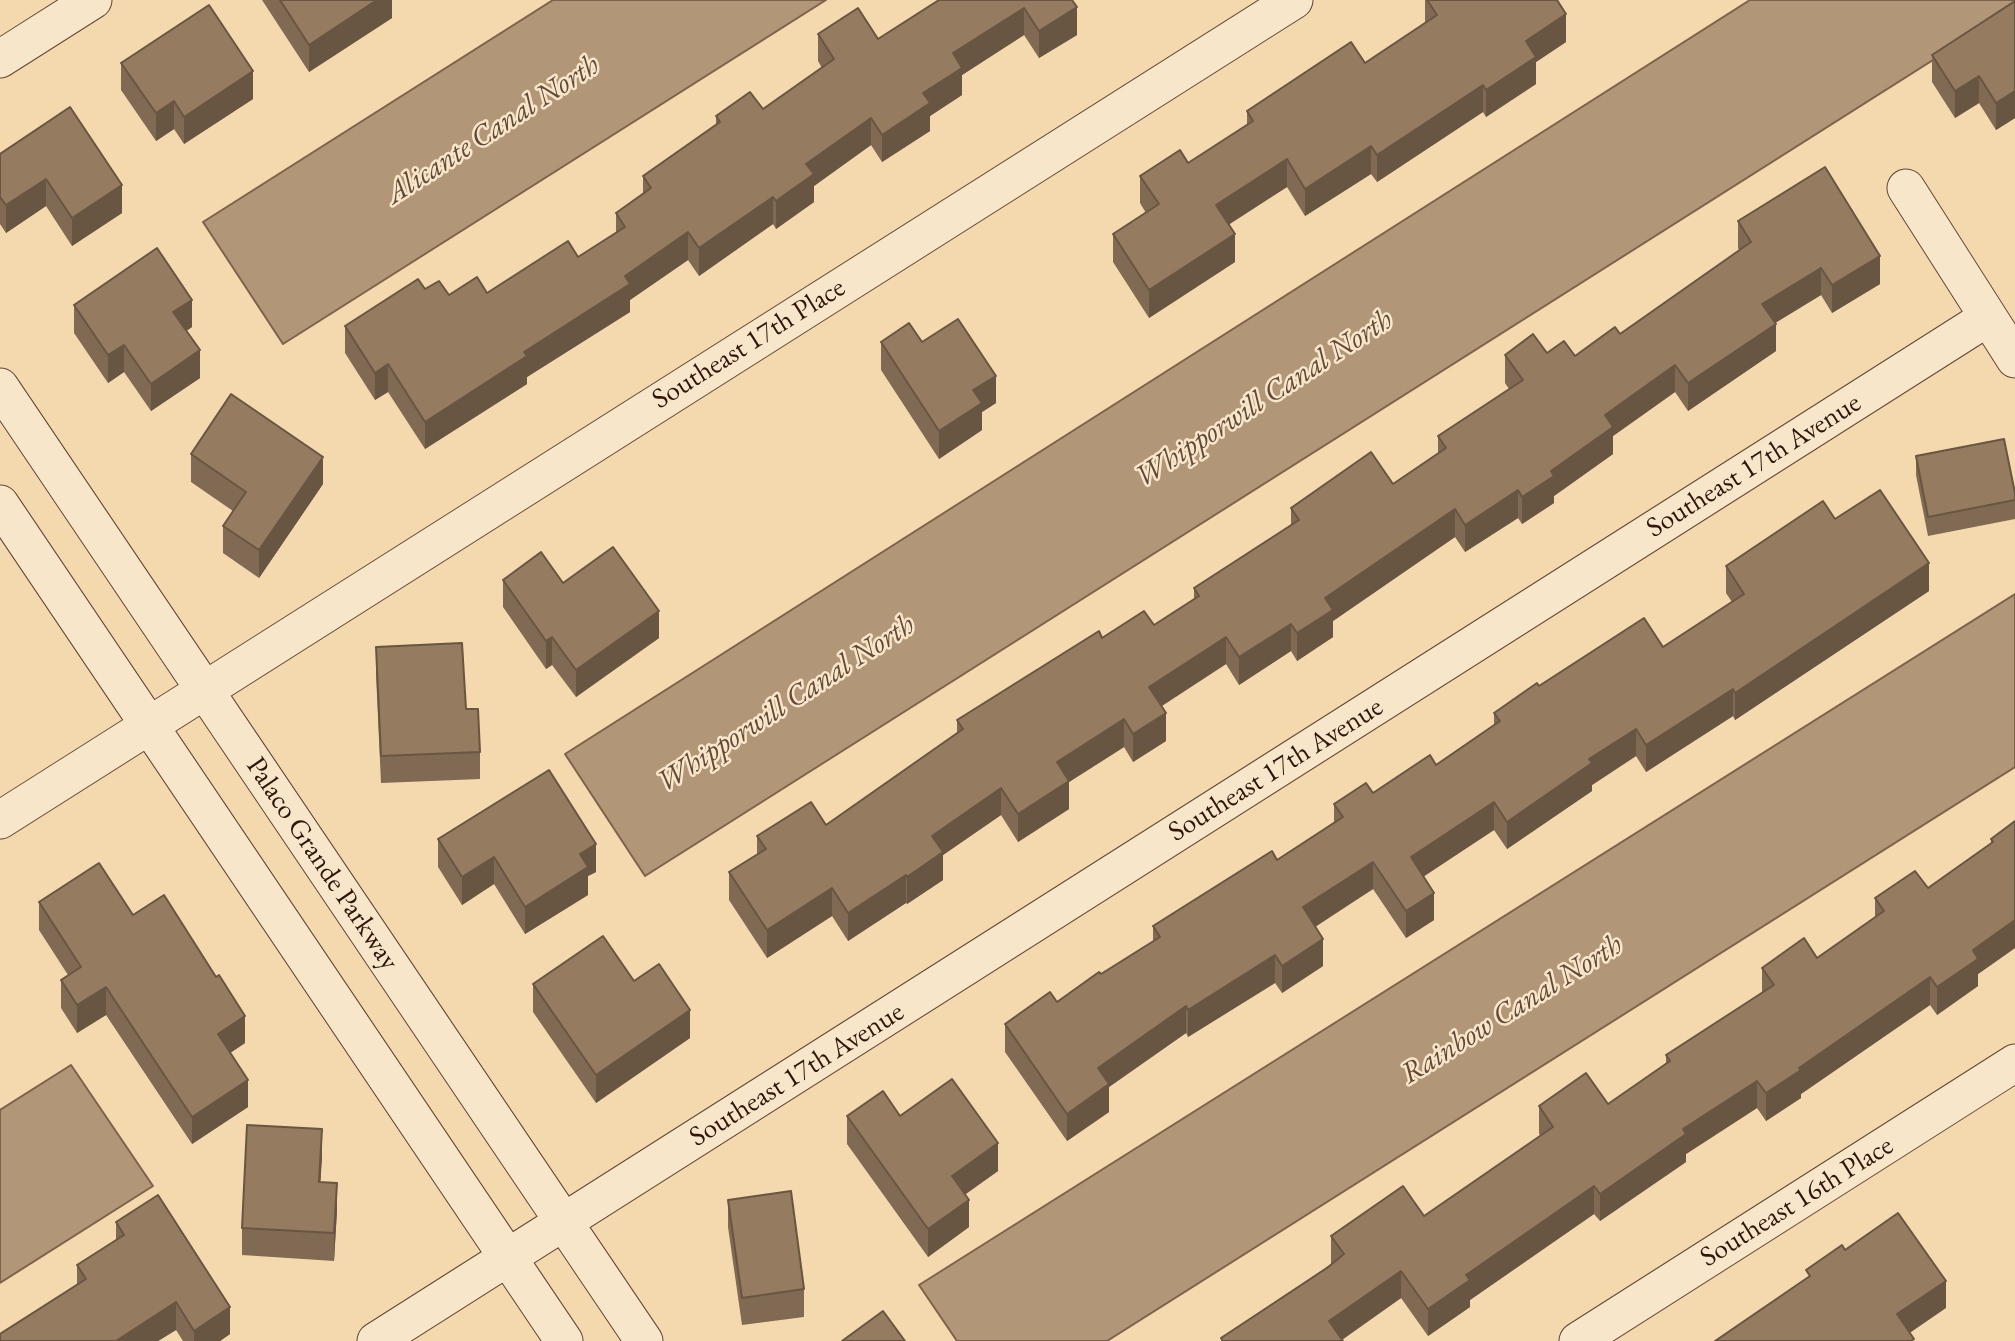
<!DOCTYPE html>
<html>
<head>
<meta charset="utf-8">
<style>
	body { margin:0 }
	canvas { display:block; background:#f4d9ae }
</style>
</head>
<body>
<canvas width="2015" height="1341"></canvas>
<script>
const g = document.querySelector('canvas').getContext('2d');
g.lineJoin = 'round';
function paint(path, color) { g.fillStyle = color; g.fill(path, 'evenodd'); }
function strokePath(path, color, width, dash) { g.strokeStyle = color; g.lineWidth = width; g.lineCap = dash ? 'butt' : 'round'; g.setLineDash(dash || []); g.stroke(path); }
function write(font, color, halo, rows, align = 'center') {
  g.font = font + ' "EB Garamond",serif'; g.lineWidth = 5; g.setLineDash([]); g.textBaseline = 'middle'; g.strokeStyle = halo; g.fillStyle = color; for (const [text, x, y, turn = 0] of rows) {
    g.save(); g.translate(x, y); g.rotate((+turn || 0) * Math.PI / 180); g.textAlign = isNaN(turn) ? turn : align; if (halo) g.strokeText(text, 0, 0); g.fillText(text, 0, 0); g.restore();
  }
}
const water = new Path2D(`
	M553 0H826L283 344 203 222Z
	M1750 0H2015V8L645 876 565 754Z
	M2015 594V767L1107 1341H957L919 1285Z
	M71 1065 153 1186 0 1283V1110Z`);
paint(water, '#b19677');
strokePath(water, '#7d624c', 2);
const minor = new Path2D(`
	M0 59 93 0
	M1906 188 2015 359
	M0 387 644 1341
	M0 504 564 1341
	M0 820 1294 0
	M376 1341 1987 318
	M1578 1341 2015 1063`);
strokePath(minor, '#604634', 39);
strokePath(minor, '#f8e6ca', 37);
paint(new Path2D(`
	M262 0H392V18L309 72Z
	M939 0H1072L1077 35 1039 58 1024 35 962 75V95L930 116V131L882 162 871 145 814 186V202L776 229 773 224 699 276 688 260 630 300V312L527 377V384L425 449 388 392 375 400 345 353V326L425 289 449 295 487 293 578 257 616 233V213L643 194V176L716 124V116L763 109 822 68 818 61V34L878 39Z
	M1425 0H1557L1566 42 1536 62V84L1486 117 1483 112 1377 182 1371 174 1305 216 1287 187 1228 224 1235 262 1149 318 1113 262V234L1146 213 1140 203V176L1188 163 1247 125V111L1365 63 1425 23Z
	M2015 1V118L1996 130 1979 103 1955 118 1932 82V55Z
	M121 63 253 99 184 144 174 129 156 141 121 90Z
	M0 154 122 213 72 246 46 206 6 233 0 224Z
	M1738 221 1880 284 1832 313 1821 295 1775 323 1776 351 1688 411 1675 392 1613 436V454L1554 496V503L1522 524 1518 518 1465 552 1455 537 1333 621V637L1297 661 1291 651 1239 685 1226 664 1162 706 1166 741 1133 762 1124 747 1069 782V809L1018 842 1001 815 943 855V880L907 904 906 903 848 941 832 916 767 958 729 900V872L757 854V836L826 825 957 733V720L1102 638 1154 625 1194 599V588L1291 525V508L1393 484 1438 454V436L1509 389 1505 383V355L1547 353 1575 356 1620 334 1739 250 1738 248Z
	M74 305 192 327 186 331 200 378 151 411 124 372 108 383 74 333Z
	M881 342H922L996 403 982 412V430L939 459 881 370Z
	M191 454 323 484 259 578 223 553V526L233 511 191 482Z
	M1916 456 2015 493V519L1928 536 1916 475Z
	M1835 519 1929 591 1735 720 1733 716 1646 772 1636 756 1592 785V791L1507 849 1494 830 1423 876 1434 920 1406 938 1373 889 1315 926 1323 966 1282 993 1275 983 1188 1037 1186 1033 1109 1087V1112L1067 1141 1005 1052V1024L1057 1002 1153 942V926L1277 860 1334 822V804L1373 793 1436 765 1494 725V713L1539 686 1663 647 1732 602 1726 593V566Z
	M503 580 659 638 576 697 552 665 546 669 503 607Z
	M376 647 466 709 480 752V779L381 783 376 674Z
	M2015 821V948L1978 974V986L1937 1015 1930 1005 1801 1094V1098L1766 1121 1757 1108 1686 1154V1162L1600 1221 1594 1214 1470 1300V1307L1428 1336 1401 1298 1342 1340 1343 1341H1221V1338L1331 1264V1236L1424 1216 1540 1136 1539 1133V1106L1608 1104 1666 1064V1055L1762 993V968L1817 958 1875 918V898L1928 888 1991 844V839Z
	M438 839 596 872 588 876V895L525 934 494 884 462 905 438 867Z
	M39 902 133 915 245 1043 230 1053 248 1107 192 1144 106 1015 77 1033 61 1008V980L68 975 39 930Z
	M634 981 690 1038 596 1103 533 1012V984Z
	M847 1116H900L998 1171 965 1194 969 1227 928 1257 847 1144Z
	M322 1156 320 1182 337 1210 334 1261 242 1255V1228Z
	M728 1200 804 1289V1317L742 1325 728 1227Z
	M116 1222 230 1334 220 1341H183L176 1330 158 1341H0L77 1284V1265L116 1240Z`), '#806a53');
paint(new Path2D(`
	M377 0H392V18L309 72V45Z
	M1077 7V35L1039 58V31Z
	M1024 8V35L962 75V95L930 116V131L882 162V135L953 53Z
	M1566 14V42L1536 62V84L1486 117V90L1526 41Z
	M253 71V99L184 144V117Z
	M1979 76V103L1955 118V91Z
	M1483 85V112L1377 182V155Z
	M2015 91V118L1996 130V103Z
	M174 101V129L156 141V113Z
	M871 118V145L814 186V202L776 229V201L806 164Z
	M1371 146V174L1305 216V189Z
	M1287 159V187L1216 233V205Z
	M46 179V206L6 233V205Z
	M122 185V213L72 246V218Z
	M773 197V224L699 276V248Z
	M688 232V260L630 300V312L527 377V384L425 449V422L524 352 625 276Z
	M1235 234V262L1149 318V290Z
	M1880 256V284L1832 313V285Z
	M1821 268V295L1762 331V304Z
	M192 300V327L173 340V312Z
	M1776 324V351L1688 411V383Z
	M124 345V372L108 383V355Z
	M200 350V378L151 411V384Z
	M388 364V392L375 400V373Z
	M1675 365V392L1613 436V454L1554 496V503L1522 524V497L1605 415Z
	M996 376V403L982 412V430L939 459V431L973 390Z
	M323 457V484L259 578V550Z
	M1518 490V518L1465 552V525Z
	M1455 509V537L1333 621V637L1297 661V633L1325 598Z
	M1929 563V591L1735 720V693Z
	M659 611V638L576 697V670Z
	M1291 624V651L1239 685V657Z
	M552 637V665L546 669V641Z
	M1226 637V664L1149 714V687Z
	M1733 689V716L1646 772V745Z
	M1166 713V741L1133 762V734Z
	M1124 719V747L1069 782V809L1018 842V814L1057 762Z
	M1636 729V756L1592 785V791L1507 849V822L1589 759Z
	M1001 788V815L943 855V880L907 904V877L932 836Z
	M1494 802V830L1411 885V857Z
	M596 844V872L588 876V895L525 934V907L580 854Z
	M494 857V884L462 905V877Z
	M1373 862V889L1303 935V907Z
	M906 875V903L848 941V913Z
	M832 888V916L767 958V930Z
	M1434 893V920L1406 938V911Z
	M2015 914V948L1978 974V986L1937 1015V987L1973 950Z
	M1323 939V966L1282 993V966Z
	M1275 955V983L1188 1037V1010Z
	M1930 977V1005L1801 1094V1098L1766 1121V1093L1799 1068Z
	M106 987V1015L77 1033V1005Z
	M1186 1006V1033L1109 1087V1112L1067 1141V1114L1098 1068Z
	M690 1010V1038L596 1103V1075Z
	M245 1016V1043L218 1061V1034Z
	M248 1080V1107L192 1144V1117Z
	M1757 1081V1108L1686 1154V1162L1600 1221V1194L1683 1129Z
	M322 1129V1156L319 1209V1182Z
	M998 1143V1171L952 1204V1176Z
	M337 1183V1210L334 1261V1233Z
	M1594 1186V1214L1470 1300V1307L1428 1336V1309L1466 1275Z
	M969 1200V1227L928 1257V1229Z
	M1401 1271V1298L1340 1341 1329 1321Z
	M1946 1281V1308L1898 1341 1897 1314Z
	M176 1302V1330L158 1341H116Z
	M230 1307V1334L220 1341H194V1331Z`), '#685643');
const building = new Path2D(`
	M280 0H377L309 45Z
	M939 0H1072L1077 7 1039 31 1024 8 953 53 962 68 923 93 930 103 882 135 871 118 806 164 814 174 776 201 773 197 699 248 688 232 625 276 630 284 524 352 527 356 425 422 388 364 375 373 345 326 418 279 425 289 439 281 449 295 477 277 487 293 568 241 578 257 625 227 616 213 651 188 643 176 720 122 716 116 750 92 763 109 834 59 818 34 858 8 878 39Z
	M1427 0H1557L1566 14 1526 41 1536 57 1486 90 1483 85 1377 155 1371 146 1305 189 1287 159 1216 205 1235 234 1149 290 1113 234 1159 204 1140 176 1180 150 1188 163 1253 121 1247 111 1351 42 1365 63 1437 15Z
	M2015 1V91L1996 103 1979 76 1955 91 1932 55Z
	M209 5 253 71 184 117 174 101 156 113 121 63Z
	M70 107 122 185 72 218 46 179 6 205 0 197V154Z
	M1825 167 1880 256 1832 285 1821 268 1762 304 1776 324 1688 383 1675 365 1605 415 1613 427 1551 471 1554 476 1522 497 1518 490 1465 525 1455 509 1325 598 1333 610 1297 633 1291 624 1239 657 1226 637 1149 687 1166 713 1133 734 1124 719 1057 762 1069 781 1018 814 1001 788 932 836 943 852 907 877 906 875 848 913 832 888 767 930 729 872 766 849 757 836 811 802 826 825 963 729 957 720 1099 631 1102 638 1144 611 1154 625 1199 596 1194 588 1299 520 1291 508 1371 452 1393 484 1446 448 1438 436 1523 380 1505 355 1533 334 1547 353 1564 341 1575 356 1615 327 1620 334 1751 242 1738 221Z
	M157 248 192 300 173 312 200 350 151 384 124 345 108 355 74 305Z
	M958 319 996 376 973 390 982 403 939 431 881 342 909 323 922 342Z
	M231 394 323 457 259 550 223 526 246 492 191 454Z
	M2004 439 2015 493V500L1928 517 1916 456Z
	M1880 490 1929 563 1735 693 1733 689 1646 745 1636 729 1589 759 1592 763 1507 822 1494 802 1411 857 1434 893 1406 911 1373 862 1303 907 1323 939 1282 966 1275 955 1188 1010 1186 1006 1098 1068 1109 1084 1067 1114 1005 1024 1050 992 1057 1002 1099 972 1101 974 1160 937 1153 926 1272 851 1277 860 1343 817 1334 804 1366 783 1373 793 1430 755 1436 765 1500 721 1494 713 1537 683 1539 686 1644 618 1663 647 1744 594 1726 566 1823 501 1835 519Z
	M613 547 659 611 576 670 552 637 546 641 503 580 541 552 563 583Z
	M462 643 466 709H478L480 752 381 756 376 647Z
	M549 770 596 844 580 854 588 867 525 907 494 857 462 877 438 839Z
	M2015 821V920L1973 950 1978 959 1937 987 1930 977 1799 1068 1801 1070 1766 1093 1757 1081 1683 1129 1686 1134 1600 1194 1594 1186 1466 1275 1470 1280 1428 1309 1401 1271 1329 1321 1343 1341H1223L1221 1338 1327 1268 1344 1254 1331 1236 1403 1186 1424 1216 1553 1127 1539 1106 1586 1073 1608 1104 1670 1061 1666 1055 1774 985 1762 968 1804 938 1817 958 1884 911 1875 898 1915 871 1928 888 1993 842 1991 839Z
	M99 863 133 915 164 895 216 977 219 975 245 1016 218 1034 248 1080 192 1117 106 987 77 1005 61 980 81 967 39 902Z
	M603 936 634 981 659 964 690 1010 596 1075 533 984Z
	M952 1079 998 1143 952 1176 969 1200 928 1229 847 1116 883 1091 900 1116Z
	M247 1125 322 1129 319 1182 337 1183 334 1233 242 1228Z
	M791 1191 804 1289 742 1298 728 1200Z
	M158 1195 230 1307 194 1331 176 1302 116 1341H0V1334L86 1279 77 1265 124 1235 116 1222Z
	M1898 1213 1946 1281 1897 1314 1914 1339 1911 1341H1715L1810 1276 1806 1270 1842 1245 1845 1250Z
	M883 1311 905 1341H842Z`);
paint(building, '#957b60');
strokePath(building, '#685643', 2);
write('28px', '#2f150b', '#f8e6ca', [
	["Southeast 17th Place",749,344,-32],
	["Southeast 17th Avenue",1754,466,-32],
	["Southeast 17th Avenue",1276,770,-32],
	["Palaco Grande Parkway",322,864,56],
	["Southeast 17th Avenue",797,1075,-32],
	["Southeast 16th Place",1797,1202,-32]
]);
write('italic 30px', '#634936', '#f8e6ca', [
	["Alicante Canal North",493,130,-33],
	["Whipporwill Canal North",1264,399,-33],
	["Whipporwill Canal North",786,704,-33],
	["Rainbow Canal North",1512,1010,-32]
]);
</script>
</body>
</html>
